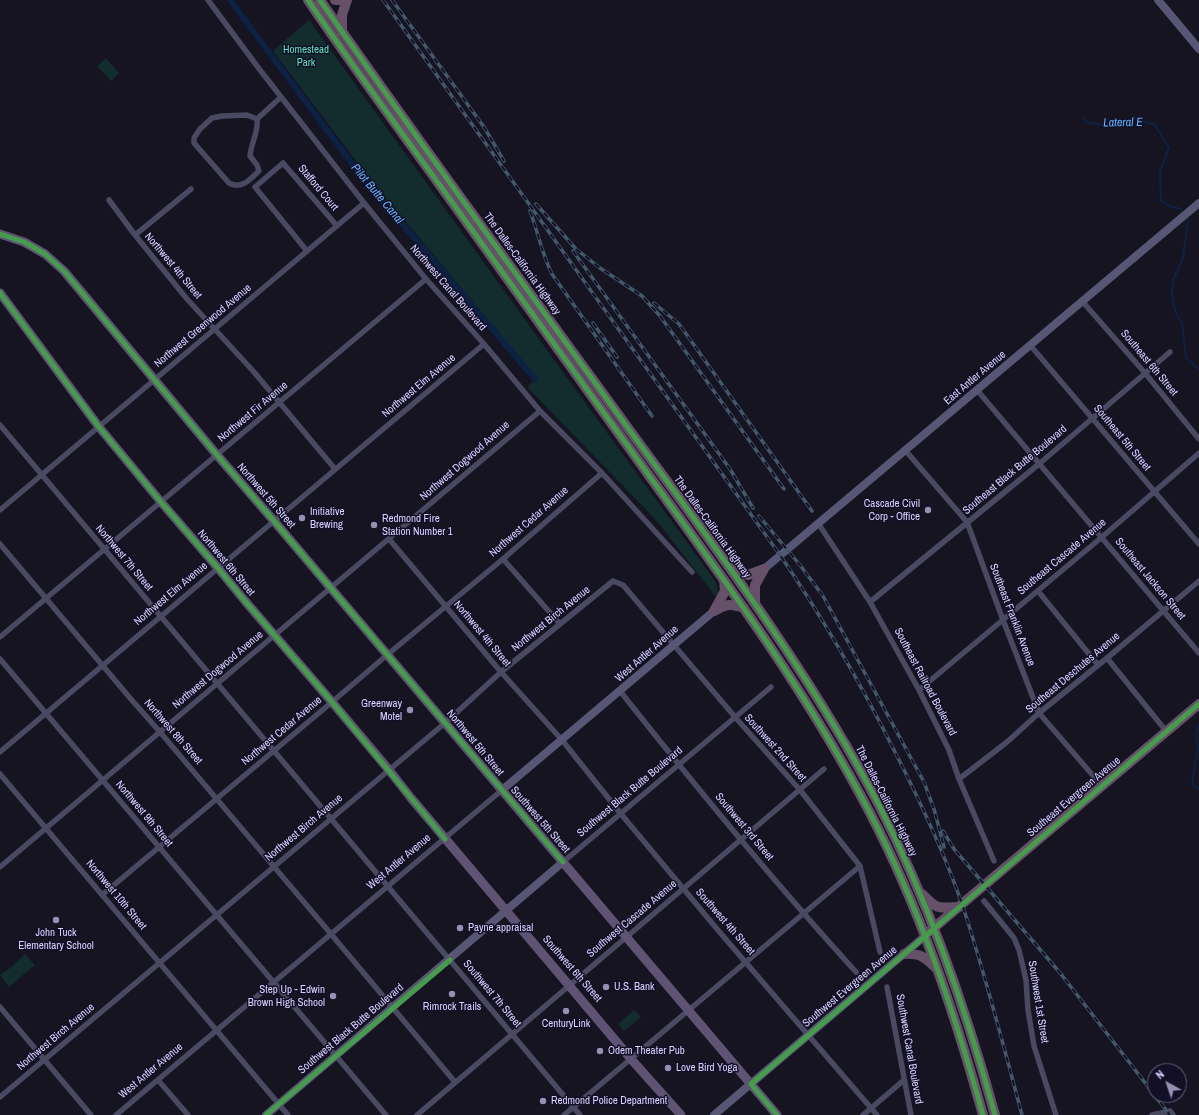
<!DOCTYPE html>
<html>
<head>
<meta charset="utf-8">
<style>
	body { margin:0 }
	#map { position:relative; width:1199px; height:1115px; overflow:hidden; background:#161421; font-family:"Archivo Narrow",sans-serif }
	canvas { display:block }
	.north { position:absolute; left:1147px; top:1063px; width:40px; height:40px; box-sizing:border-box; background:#130f26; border:1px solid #625e7d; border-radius:50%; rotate:320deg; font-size:11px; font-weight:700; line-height:16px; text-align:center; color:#d9d4ff }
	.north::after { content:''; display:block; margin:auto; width:14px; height:18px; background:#9591b1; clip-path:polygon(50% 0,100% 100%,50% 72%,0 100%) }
</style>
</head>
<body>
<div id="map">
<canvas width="1199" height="1115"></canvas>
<div class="north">N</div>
</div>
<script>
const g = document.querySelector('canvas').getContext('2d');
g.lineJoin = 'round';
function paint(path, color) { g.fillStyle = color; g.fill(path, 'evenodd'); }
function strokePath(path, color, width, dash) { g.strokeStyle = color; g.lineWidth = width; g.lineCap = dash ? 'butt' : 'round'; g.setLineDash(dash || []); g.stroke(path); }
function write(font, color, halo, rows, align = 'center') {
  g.font = font + ' "Archivo Narrow",sans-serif'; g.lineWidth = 3; g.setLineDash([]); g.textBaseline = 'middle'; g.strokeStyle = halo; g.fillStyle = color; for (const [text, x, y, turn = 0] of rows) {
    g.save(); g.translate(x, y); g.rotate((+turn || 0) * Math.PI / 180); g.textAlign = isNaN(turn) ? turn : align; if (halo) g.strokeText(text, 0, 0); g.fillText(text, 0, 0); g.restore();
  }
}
paint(new Path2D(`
	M309 20 552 357 716 582 718 592 716 597 657 521 527 387 537 378 368 177 273 51Z
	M106 58 119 73 111 81 97 66Z
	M25 954 35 965 9 987 0 975 10 968Z
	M634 1010 641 1017 624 1031 618 1024Z`), '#132c2d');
strokePath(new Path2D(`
	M1083 119 1089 123 1104 125 1147 122 1155 125 1169 148 1160 171 1161 201 1170 206 1181 209
	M1188 220 1183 258 1173 280 1172 295 1175 311 1182 323 1186 358 1199 369
	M1199 725 1196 732 1198 749 1192 784 1199 789`), '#0d2144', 2);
strokePath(new Path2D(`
	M230 0 362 177 535 379`), '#0d2144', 6);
strokePath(new Path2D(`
	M208 0 260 70 364 203 426 279 484 344 540 411 602 473 692 572
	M257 119C259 131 251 143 250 156L257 165 259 171C250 179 242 190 229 183L194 143V138L200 129 212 118 222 116 247 115 257 119 281 97
	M109 200 135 235 187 299 254 372 335 469
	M135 235 191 189
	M307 251 255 187 283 163 337 226
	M1082 301 1145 373 1199 439
	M1030 345 1199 544
	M977 390 1199 653
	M0 425 580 1115
	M905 450 967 522 1003 620 1039 713 1102 786
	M0 510 364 203
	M818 523 870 602 919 690 949 750 959 779 994 861
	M389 539 501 672 562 740 621 814 717 929 877 1115
	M0 544 130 698 160 732 331 934 455 1082
	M503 559 560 624
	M1038 591 1098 665
	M870 602 1039 464 1170 352
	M0 637 426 279
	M1107 658 1166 731
	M0 659 386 1115
	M919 690 1102 537 1199 453
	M620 691C696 787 774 882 856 972
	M0 752 484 344
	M0 774 288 1115
	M959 779 1007 742 1039 713 1107 658 1199 581
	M563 862 771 687
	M0 867 540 411
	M102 895 332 702 387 655 503 559 602 473
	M984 901 1014 938 1019 950 1026 980 1028 1010 1034 1046 1056 1115
	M887 987 911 1115
	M0 1007 91 1115
	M158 1080 188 1115
	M0 1097 445 723 501 672 613 581 623 585 735 717 800 790 860 866 880 952
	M116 1115 502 790
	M417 1115 824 769
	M564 1115 860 866
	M863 1115 904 1080
	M1152 1115 1170 1111 1173 1115`), '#4a4962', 5.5);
strokePath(new Path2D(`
	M1158 0 1199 49
	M764 569 1199 203
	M502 790 714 611
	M266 1115 563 862
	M714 1115 925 936`), '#575674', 8);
strokePath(new Path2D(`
	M0 234 24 242 45 254 64 271 217 455 274 521 777 1115
	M0 293 99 427 161 502 218 568 245 601 332 702 389 770 411 798 631 1059 681 1115`), '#5e5373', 9);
strokePath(new Path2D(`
	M308 0C351 64 397 126 442 188 514 288 586 388 658 488 734 593 810 698 870 813 920 909 954 1011 983 1115
	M320 0C423 148 530 293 636 439 723 558 812 676 880 807 930 905 966 1009 995 1115
	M335 0H339
	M342 32V15L347 0
	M731 569 748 575 764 569
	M755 604V585L764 569
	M714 611 725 591 724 580
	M714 611C727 604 730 603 744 608
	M922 894C938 910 937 908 959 907
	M930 931 1199 704
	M904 954C921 953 924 957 936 968`), '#67516a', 10);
const rail = new Path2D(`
	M383 0 780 555C823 618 861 684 895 752 920 801 944 852 962 904 985 973 1003 1044 1022 1115
	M392 0 484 127 504 161
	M536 204 576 249 600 268 642 296 660 316 784 489
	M530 211C538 232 542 254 552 274L652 416
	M573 251 730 469 753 508
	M654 303 679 324 812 511
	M593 323 617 357
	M759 516 800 565 823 596 924 782 934 809 944 847
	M943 831 954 849 1061 974 1170 1115`);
strokePath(rail, '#43596b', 3.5);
strokePath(rail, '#130f26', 2, [6]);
strokePath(new Path2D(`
	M308 0C351 64 397 126 442 188 514 288 586 388 658 488 734 593 810 698 870 813 920 909 954 1011 983 1115
	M320 0C423 148 530 293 636 439 723 558 812 676 880 807 930 905 966 1009 995 1115
	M0 234 24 242 45 254 64 271 217 455 274 521 563 862
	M0 293 99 427 161 502 218 568 245 601 332 702 445 839
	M266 1115 450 960
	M777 1115 751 1084 1199 704`), '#469c4c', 5);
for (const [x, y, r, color] of [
	[928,510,4,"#9591b1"],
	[302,518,4,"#9591b1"],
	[374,525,4,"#9591b1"],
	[410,710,4,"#9591b1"],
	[56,920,4,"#9591b1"],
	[460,928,4,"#9591b1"],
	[606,987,4,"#9591b1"],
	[452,994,4,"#9591b1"],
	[333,996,4,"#9591b1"],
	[566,1011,4,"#9591b1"],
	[600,1051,4,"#9591b1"],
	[668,1068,4,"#9591b1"],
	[543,1101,4,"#9591b1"]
]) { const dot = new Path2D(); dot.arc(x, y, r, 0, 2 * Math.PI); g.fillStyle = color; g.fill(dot); strokePath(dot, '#130f26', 1.5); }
write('11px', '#5fe0c0', '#130f26', [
	["Homestead",306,50],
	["Park",306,63]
]);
write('11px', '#d9d4ff', '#130f26', [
	["Stafford Court",318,188,50],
	["The Dalles-California Highway",522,264,54],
	["Northwest 4th Street",173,266,50],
	["Northwest Canal Boulevard",448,288,49],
	["Northwest Greenwood Avenue",203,326,-40],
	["Southeast 6th Street",1149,363,50],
	["East Antler Avenue",975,378,-40],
	["Northwest Elm Avenue",419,386,-40],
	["Northwest Fir Avenue",253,412,-40],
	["Southeast 5th Street",1122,438,50],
	["Northwest Dogwood Avenue",465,461,-41],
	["Southeast Black Butte Boulevard",1015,470,-40],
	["Northwest 5th Street",266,496,49],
	["Northwest Cedar Avenue",529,522,-41],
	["The Dalles-California Highway",712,527,54],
	["Southeast Cascade Avenue",1062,557,-40],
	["Northwest 7th Street",124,558,50],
	["Northwest 6th Street",226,563,50],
	["Southeast Jackson Street",1150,579,50],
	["Northwest Elm Avenue",171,594,-40],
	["Southeast Franklin Avenue",1012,615,69],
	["Northwest Birch Avenue",551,619,-39],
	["Northwest 4th Street",482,634,50],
	["West Antler Avenue",647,654,-41],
	["Northwest Dogwood Avenue",218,670,-40],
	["Southeast Deschutes Avenue",1073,673,-40],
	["Southeast Railroad Boulevard",925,682,62],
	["Northwest Cedar Avenue",282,731,-40],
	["Northwest 8th Street",173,732,49],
	["Northwest 5th Street",475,743,50],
	["Southwest 2nd Street",775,748,48],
	["Southwest Black Butte Boulevard",630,792,-40],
	["Southeast Evergreen Avenue",1074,797,-40],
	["The Dalles-California Highway",886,801,63],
	["Northwest 9th Street",144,814,50],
	["Southwest 5th Street",540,820,49],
	["Southwest 3rd Street",744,827,50],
	["Northwest Birch Avenue",304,828,-40],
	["West Antler Avenue",399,862,-40],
	["Northwest 10th Street",116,895,50],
	["Southwest Cascade Avenue",632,919,-40],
	["Southwest 4th Street",725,922,49],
	["Southwest 6th Street",572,969,49],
	["Southwest Evergreen Avenue",850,987,-40],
	["Southwest 7th Street",492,994,50],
	["Southwest 1st Street",1038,1002,81],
	["Southwest Black Butte Boulevard",351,1029,-40],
	["Northwest Birch Avenue",56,1037,-40],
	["Southwest Canal Boulevard",909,1049,80],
	["West Antler Avenue",151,1071,-40]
]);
write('11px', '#d9d4ff', '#130f26', [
	["Cascade Civil",920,504,"right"],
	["Corp - Office",920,517,"right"],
	["Initiative",310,512],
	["Brewing",310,525],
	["Redmond Fire",382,519],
	["Station Number 1",382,532],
	["Greenway",402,704,"right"],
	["Motel",402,717,"right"],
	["Payne appraisal",468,928],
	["John Tuck",56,933,"center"],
	["Elementary School",56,946,"center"],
	["U.S. Bank",614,987],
	["Step Up - Edwin",325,990,"right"],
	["Brown High School",325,1003,"right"],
	["Rimrock Trails",452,1007,"center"],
	["CenturyLink",566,1024,"center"],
	["Odem Theater Pub",608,1051],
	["Love Bird Yoga",676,1068],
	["Redmond Police Department",551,1101]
], 'left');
write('italic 12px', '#62b6ff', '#130f26', [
	["Lateral E",1123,123,-1],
	["Pilot Butte Canal",377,194,50]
]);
</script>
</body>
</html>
